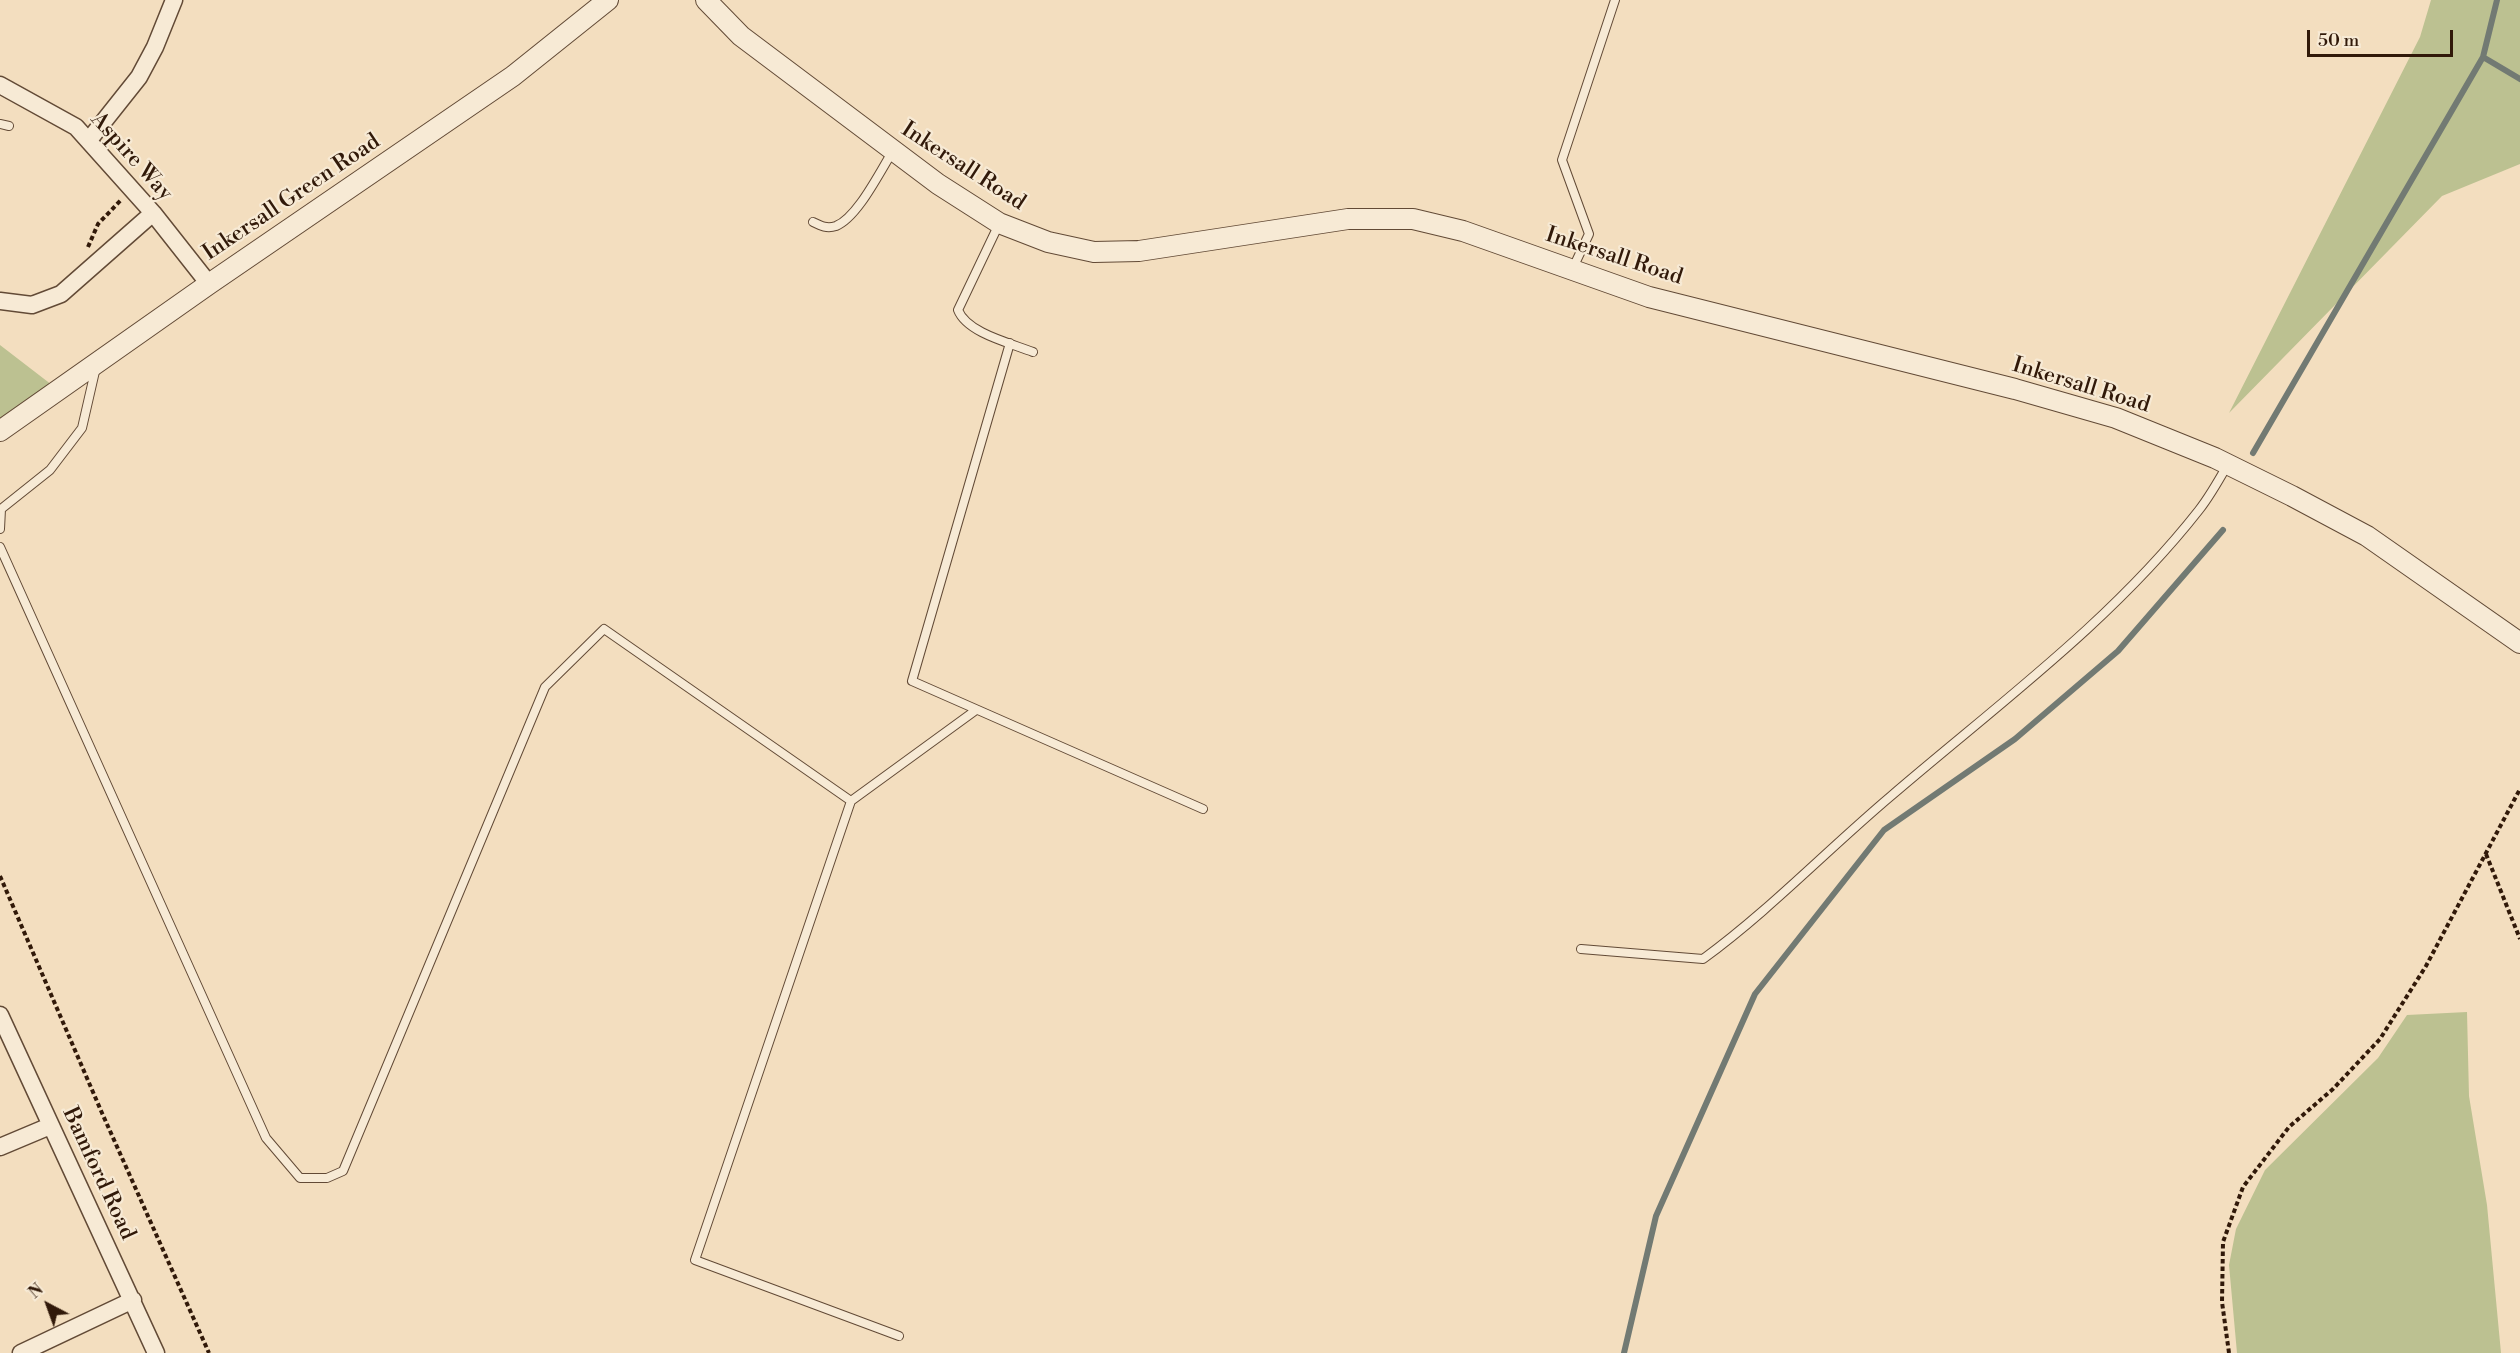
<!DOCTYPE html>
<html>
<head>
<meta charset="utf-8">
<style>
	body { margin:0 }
	#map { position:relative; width:2520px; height:1353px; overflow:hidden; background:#f3debf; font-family:"Libre Bodoni",serif }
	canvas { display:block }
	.north { position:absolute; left:18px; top:1275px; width:60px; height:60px; -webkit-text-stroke:4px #f7ead5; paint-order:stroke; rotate:319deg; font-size:16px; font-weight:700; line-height:24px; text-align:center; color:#311909 }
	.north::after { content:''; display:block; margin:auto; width:21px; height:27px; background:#311909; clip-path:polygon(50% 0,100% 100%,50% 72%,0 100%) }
	.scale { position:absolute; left:2307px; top:30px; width:146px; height:27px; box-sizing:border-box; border:3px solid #311909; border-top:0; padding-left:8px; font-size:18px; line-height:21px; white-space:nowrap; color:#311909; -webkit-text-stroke:4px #f7ead5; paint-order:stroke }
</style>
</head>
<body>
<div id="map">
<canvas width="2520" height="1353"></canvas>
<div class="north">N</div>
<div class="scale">50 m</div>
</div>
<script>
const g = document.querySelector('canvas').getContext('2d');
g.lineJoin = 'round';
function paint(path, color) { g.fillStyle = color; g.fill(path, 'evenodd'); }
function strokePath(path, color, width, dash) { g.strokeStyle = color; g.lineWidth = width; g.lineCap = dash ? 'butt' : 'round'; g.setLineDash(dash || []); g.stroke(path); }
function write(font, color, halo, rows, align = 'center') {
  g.font = font + ' "Libre Bodoni",serif'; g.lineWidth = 4.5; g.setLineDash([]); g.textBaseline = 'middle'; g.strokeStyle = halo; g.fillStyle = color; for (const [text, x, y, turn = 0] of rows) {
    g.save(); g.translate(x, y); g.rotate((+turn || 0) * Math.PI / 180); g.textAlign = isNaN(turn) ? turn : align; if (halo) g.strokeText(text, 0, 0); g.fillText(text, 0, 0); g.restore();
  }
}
paint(new Path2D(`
	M2431 0H2520V164L2442 196 2229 413 2420 37Z
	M0 345 52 385 0 421Z
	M2467 1012 2469 1096 2487 1205 2501 1353H2237L2229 1265 2236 1229 2265 1170 2378 1058 2407 1015Z`), '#bcc191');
strokePath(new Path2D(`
	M2497 0 2483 57 2520 79
	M2253 453 2483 57
	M1624 1353 1656 1216 1755 994 1884 830 2015 739 2118 651 2223 530`), '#727a73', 6);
const service = new Path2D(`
	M0 124 9 126
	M813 222C821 226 827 229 836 226 858 217 880 171 893 151
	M999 224 958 310C967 333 1010 343 1033 352
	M1572 270 1589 234 1562 160 1615 0
	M1010 343 912 681 1203 809
	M0 529 1 509 50 470 82 428 96 367
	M0 547 266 1138 300 1178H327L343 1171 545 687 604 629 851 801
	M1581 949 1703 959C1770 910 1827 850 1891 796 1997 705 2112 621 2199 510 2210 496 2219 480 2228 464
	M899 1336 695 1260 851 801 976 710`);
const minor = new Path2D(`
	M0 85 76 127 153 213 209 284
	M89 140 139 77 155 47 174 0
	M0 301 32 305 61 294 153 213
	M0 1015 156 1353
	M0 1147 50 1126
	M21 1353 133 1300`);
const tertiary = new Path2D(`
	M706 0 741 36 938 184 999 223 1048 242 1094 252 1139 251 1348 219H1413L1463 231 1649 297 2015 389 2116 418 2215 458 2292 496 2367 536 2520 643
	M0 431 209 284 513 76 608 0`);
strokePath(service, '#624a36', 10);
strokePath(minor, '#624a36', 19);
strokePath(tertiary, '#624a36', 22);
strokePath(new Path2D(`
	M88 247 98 224 121 200
	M2486 854 2520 939
	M0 876 102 1113 209 1353
	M2229 1353 2222 1302 2223 1242 2243 1187 2289 1127 2333 1089 2380 1039 2426 966 2520 789`), '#311909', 4, [4.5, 3]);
strokePath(service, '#f7ead5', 8);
strokePath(minor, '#f7ead5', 16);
strokePath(tertiary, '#f7ead5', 20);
write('22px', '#311909', '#f7ead5', [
	["Aspire Way",131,157,48],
	["Inkersall Road",963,167,33],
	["Inkersall Green Road",292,198,-34],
	["Inkersall Road",1614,257,18],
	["Inkersall Road",2081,386,17],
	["Bamford Road",98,1174,65]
]);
</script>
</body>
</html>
